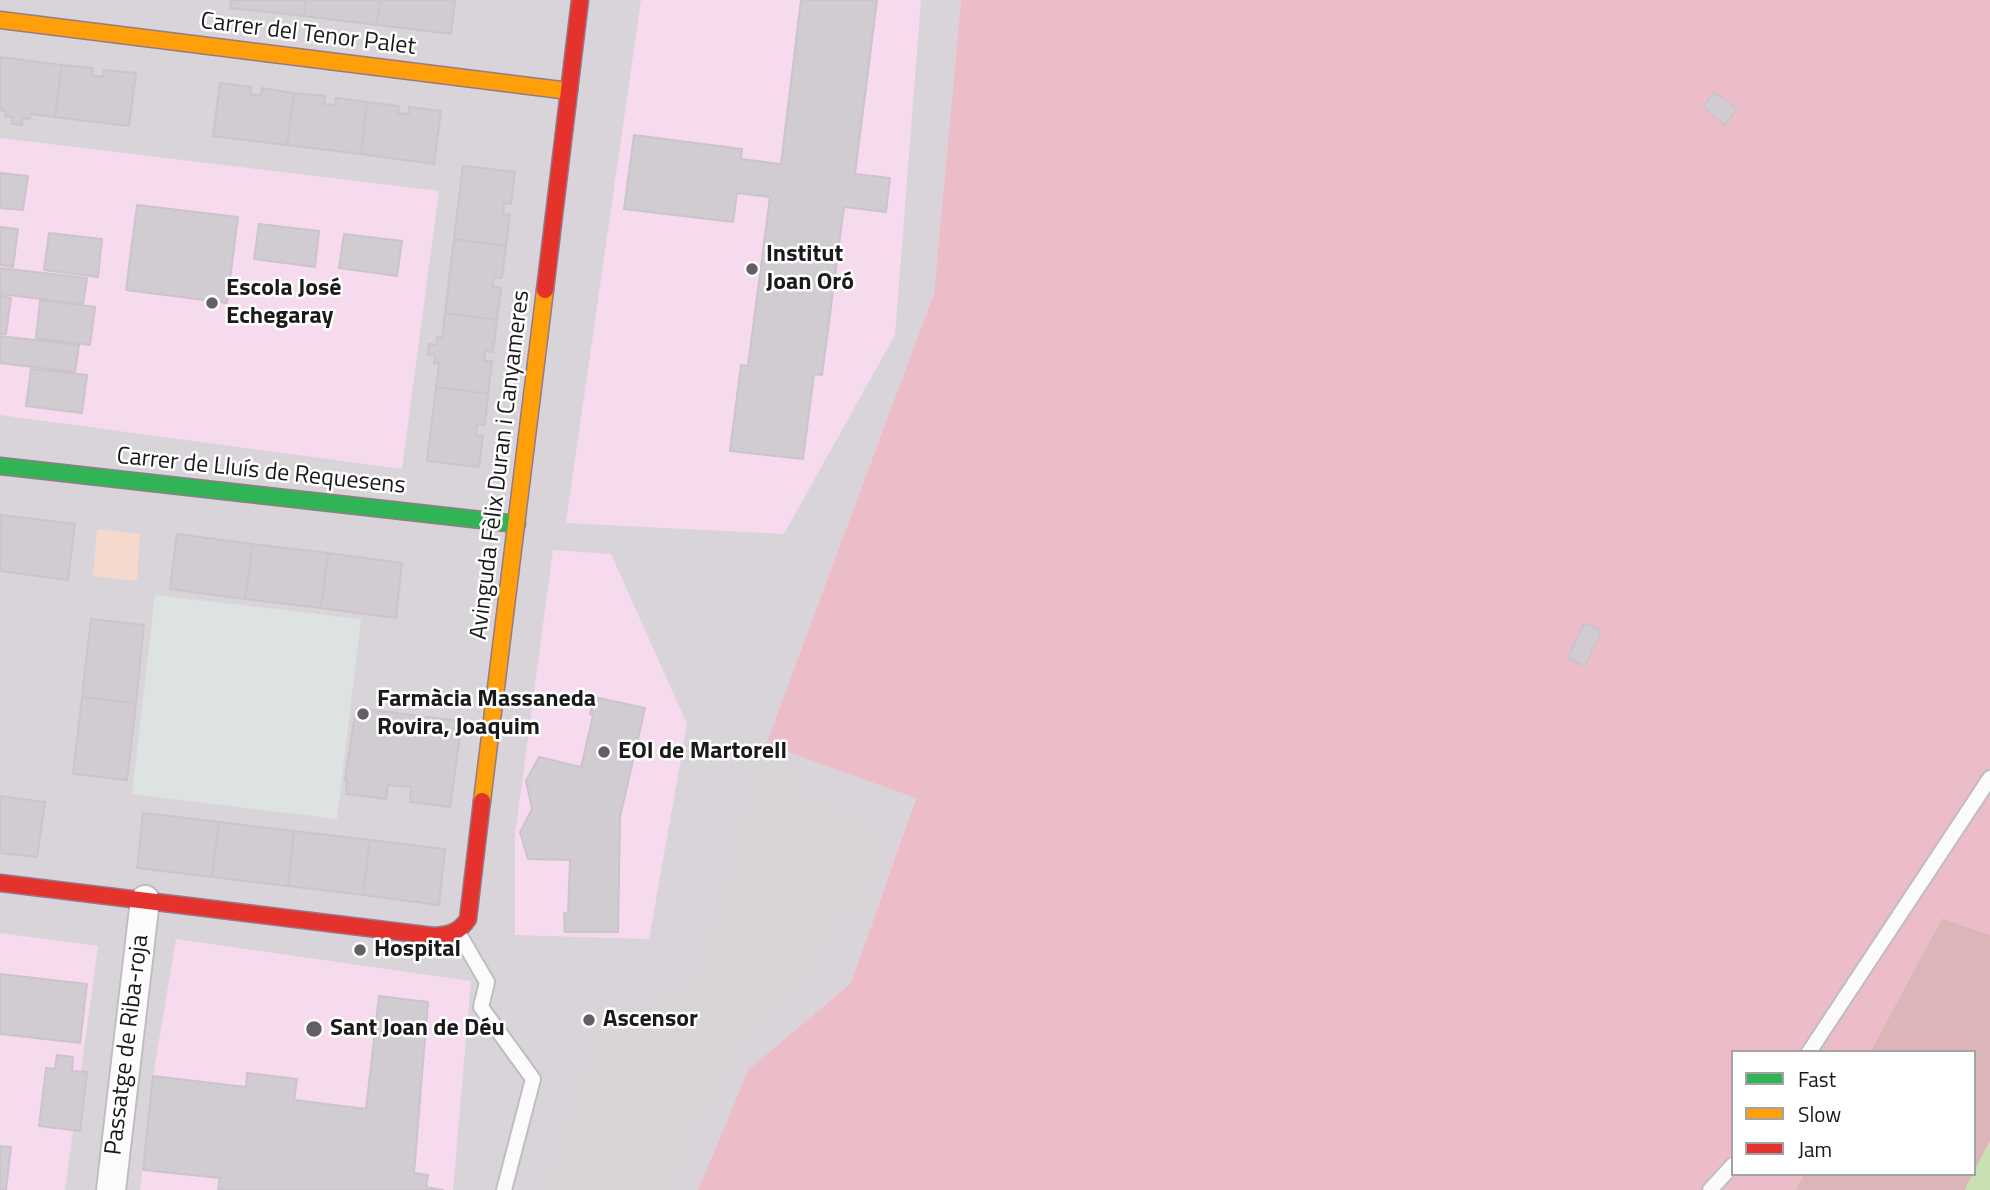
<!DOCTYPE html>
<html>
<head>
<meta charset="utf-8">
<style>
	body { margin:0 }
	#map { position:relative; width:1990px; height:1190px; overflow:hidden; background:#eae2ea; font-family:"Titillium Web",sans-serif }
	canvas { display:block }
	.legend { position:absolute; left:1731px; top:1050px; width:245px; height:126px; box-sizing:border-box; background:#fff; border:2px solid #a3a3a3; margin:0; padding:9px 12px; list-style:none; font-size:21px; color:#1a1a1a }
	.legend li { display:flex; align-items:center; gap:14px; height:35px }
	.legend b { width:35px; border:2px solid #a3a3a3 }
</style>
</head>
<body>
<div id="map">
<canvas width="1990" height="1190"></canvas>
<ul class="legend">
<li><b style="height:9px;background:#30b455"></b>Fast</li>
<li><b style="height:9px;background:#ff9f0a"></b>Slow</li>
<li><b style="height:9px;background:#e5322d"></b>Jam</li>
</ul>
</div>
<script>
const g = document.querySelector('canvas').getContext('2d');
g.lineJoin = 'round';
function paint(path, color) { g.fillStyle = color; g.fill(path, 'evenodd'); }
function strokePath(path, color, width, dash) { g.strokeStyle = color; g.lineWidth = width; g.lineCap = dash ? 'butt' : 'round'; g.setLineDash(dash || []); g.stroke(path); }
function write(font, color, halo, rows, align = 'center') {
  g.font = font + ' "Titillium Web",sans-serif'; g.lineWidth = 5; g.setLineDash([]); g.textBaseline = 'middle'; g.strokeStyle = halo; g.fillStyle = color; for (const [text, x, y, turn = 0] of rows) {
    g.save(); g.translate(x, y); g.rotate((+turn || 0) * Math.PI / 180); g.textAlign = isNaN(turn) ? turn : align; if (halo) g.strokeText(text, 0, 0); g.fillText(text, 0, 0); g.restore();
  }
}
paint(new Path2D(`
	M0 0H961L934 293 766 744 916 797 851 983 748 1070 698 1190H0Z`), '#d8d4d9');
paint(new Path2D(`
	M641 0H921L895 335 784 534 566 523Z
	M0 138 439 191 402 469 0 415Z
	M553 550 611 554 687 724 649 939 515 935V835Z
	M0 933 98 946 65 1190H0Z
	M176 939 471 981 453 1190H140L153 1076Z`), '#f6dbee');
paint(new Path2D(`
	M961 0H1990V935L1942 918 1870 1052H1733V1174H1804L1795 1190H698L748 1070 851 983 916 798 766 744 934 293Z`), '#ecbdc8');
paint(new Path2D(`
	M1942 918 1990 935V1141L1974 1172V1052H1870Z
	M1804 1174H1973L1965 1190H1795Z`), '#dcb5b8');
paint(new Path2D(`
	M97 529 140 534 137 581 93 576Z`), '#f5d9cd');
paint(new Path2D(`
	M754 755 816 775 814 794 873 819 886 841 872 925 841 920 821 979 754 1043 711 1126 698 1129 679 1190H537L604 991 645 1002 693 973Z`), '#d8d4d8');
paint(new Path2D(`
	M155 595 361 619 337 819 132 794Z`), '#dde3e0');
paint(new Path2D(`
	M1990 1141V1190H1965Z`), '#c8e1b2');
const building = new Path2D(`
	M231 0H306L304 16 230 8Z
	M306 0H380L377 25 304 16Z
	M380 0H455L451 34 377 25Z
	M801 0H877L855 174 890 178 886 212 844 207 822 375 814 374 803 459 730 451 741 365 748 366 770 197 737 193 733 222 624 209 634 135 742 149 741 159 781 164Z
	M0 57 62 65 55 117 31 114 30 119 23 118 22 125 12 124 13 117 5 116 6 111 0 110Z
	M62 65 93 68 92 75 103 77 104 70 136 73 129 126 55 117Z
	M220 83 251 87V94L261 96 262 88 294 93 287 145 213 136Z
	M1714 92 1737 109 1725 125 1703 107Z
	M294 93 325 96 324 104 335 105 336 98 367 102 361 154 287 145Z
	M367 102 399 106 398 113 409 114V107L441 111 434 164 361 154Z
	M463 166 515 172 511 204 504 203 503 214 510 215 506 246 454 239Z
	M0 173 28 176 23 210 0 208Z
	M137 205 238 217 227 303 126 290Z
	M259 224 319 231 315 267 254 259Z
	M0 227 18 229 13 267 0 265Z
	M49 233 102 239 98 277 44 270Z
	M344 234 402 241 397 276 339 268Z
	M454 239 506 246 502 278 494 277 493 287 501 288 497 320 445 313Z
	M0 268 87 278 83 304 0 294Z
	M0 296 11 298 6 334H0Z
	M40 300 95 307 90 345 36 338Z
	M445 313 497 320 493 352 485 351 484 361H492L488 394 436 387 439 363H434L435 355 428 354 429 344 436 345 437 337 442 338Z
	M0 336 79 345 75 372 0 363Z
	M31 369 87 375 82 413 26 406Z
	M436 387 488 394 485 425 477 424 476 435 483 436 479 467 427 461Z
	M1 515 75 524 68 580 0 571Z
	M177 534 253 544 245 599 170 589Z
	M253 544 328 553 321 608 245 599Z
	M328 553 402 563 396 618 321 608Z
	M91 619 144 625 136 703 82 697Z
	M1584 623 1601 631 1585 666 1568 658Z
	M82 697 136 703 127 780 73 774Z
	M594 697 645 708 620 817 618 932H565L564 913 568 914 570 860 528 859 520 832 532 809 526 781 539 757 581 767 593 716 590 714Z
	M356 708 460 721 458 735H460L450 807 410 802 411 787 388 785 386 799 346 794 347 780H345Z
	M0 796 45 802 37 857 0 853Z
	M143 813 219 822 212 877 137 868Z
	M219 822 294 831 288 886 212 877Z
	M294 831 370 840 363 895 288 886Z
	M370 840 445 849 439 905 363 895Z
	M0 974 87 984 80 1043 0 1034Z
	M379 996 428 1002 414 1173 428 1175 426 1187 443 1190H218L220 1178 143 1170 153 1076 246 1087 247 1073 297 1079 294 1100 366 1109Z
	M57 1055 73 1057 72 1071 87 1072 80 1131 39 1126 46 1068 55 1069Z
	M0 1146 11 1147 6 1190H0Z`);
paint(building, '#d1ccd2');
strokePath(building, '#ccc3cd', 2);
const lane = new Path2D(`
	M459 934 487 982 481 1007 533 1079 504 1190
	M1809 1052 1990 778
	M1710 1190 1733 1165`);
const street = new Path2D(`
	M111 1190 145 900`);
const fast = new Path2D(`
	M0 466 517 524`);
const slow = new Path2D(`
	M0 20 569 91
	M482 801 545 290`);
const jam = new Path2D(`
	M545 290 580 0
	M0 883 434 936C449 935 460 932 468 919L482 801`);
strokePath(lane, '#c0bdc0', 18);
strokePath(street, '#c0bdc0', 32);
strokePath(fast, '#947a8a', 19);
strokePath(slow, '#947a8a', 19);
strokePath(jam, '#947a8a', 19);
strokePath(lane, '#fcfbfc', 14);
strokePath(street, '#fcfbfc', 28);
strokePath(fast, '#30b455', 16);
strokePath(slow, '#ff9f0a', 16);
strokePath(jam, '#e5322d', 16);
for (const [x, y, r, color] of [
	[752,269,7,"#636063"],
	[212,303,7,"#636063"],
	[363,714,7,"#636063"],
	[604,752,7,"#636063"],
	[360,950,7,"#636063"],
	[589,1020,7,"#636063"],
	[314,1029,9,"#636063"]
]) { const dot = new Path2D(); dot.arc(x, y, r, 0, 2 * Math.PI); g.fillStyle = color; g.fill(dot); strokePath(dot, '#fff', 2.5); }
write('24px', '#1a1a1a', '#fff', [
	["Carrer del Tenor Palet",308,35,7],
	["Avinguda Fèlix Duran i Canyameres",501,465,-83],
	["Carrer de Lluís de Requesens",261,472,6],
	["Passatge de Riba-roja",128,1045,-83]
]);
write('bold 24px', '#1a1a1a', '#fff', [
	["Institut",766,255],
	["Joan Oró",766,283],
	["Escola José",226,289],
	["Echegaray",226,317],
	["Farmàcia Massaneda",377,700],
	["Rovira, Joaquim",377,728],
	["EOI de Martorell",618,752],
	["Hospital",374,950],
	["Ascensor",603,1020],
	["Sant Joan de Déu",330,1029]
], 'left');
</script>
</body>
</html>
